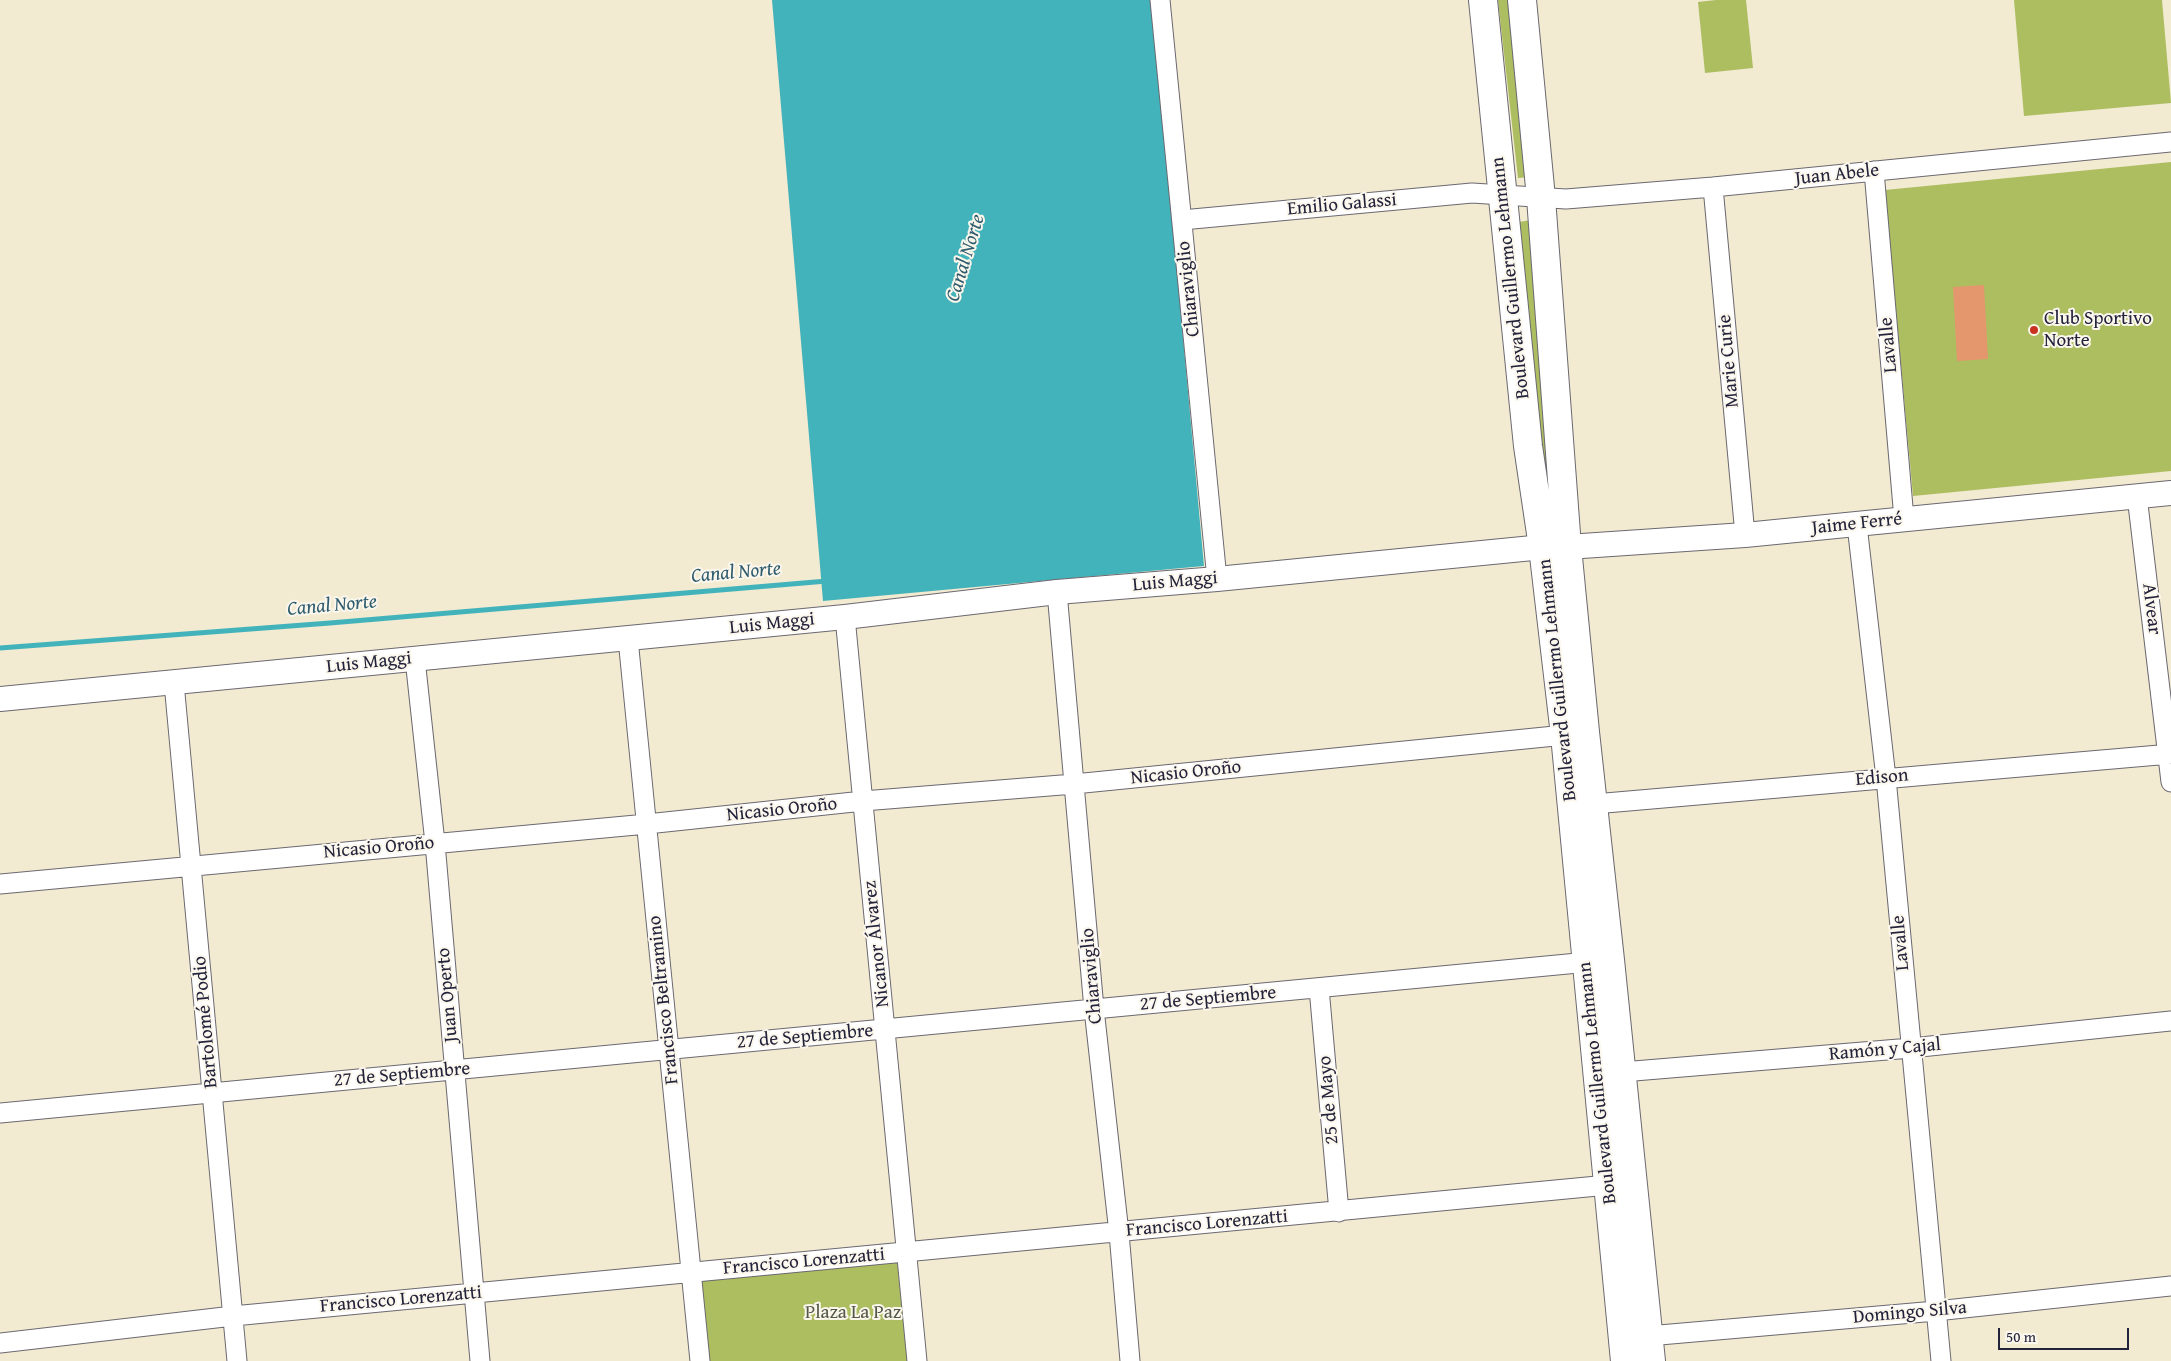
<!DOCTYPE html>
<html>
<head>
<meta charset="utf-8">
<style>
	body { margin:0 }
	#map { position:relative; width:2171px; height:1361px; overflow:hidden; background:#f2ead1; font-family:"Gentium Book Plus",serif }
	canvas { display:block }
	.scale { position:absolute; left:1998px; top:1328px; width:131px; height:22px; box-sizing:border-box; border:2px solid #22223b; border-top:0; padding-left:6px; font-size:15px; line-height:18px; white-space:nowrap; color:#22223b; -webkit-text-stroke:4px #fbf7ec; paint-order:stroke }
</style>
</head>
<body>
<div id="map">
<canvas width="2171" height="1361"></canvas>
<div class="scale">50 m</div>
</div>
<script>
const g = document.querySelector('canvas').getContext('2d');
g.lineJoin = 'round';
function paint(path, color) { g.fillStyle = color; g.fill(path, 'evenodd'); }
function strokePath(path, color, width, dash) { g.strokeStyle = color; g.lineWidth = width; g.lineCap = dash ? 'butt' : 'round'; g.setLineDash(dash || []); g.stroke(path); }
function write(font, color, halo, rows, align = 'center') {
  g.font = font + ' "Gentium Book Plus",serif'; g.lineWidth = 4; g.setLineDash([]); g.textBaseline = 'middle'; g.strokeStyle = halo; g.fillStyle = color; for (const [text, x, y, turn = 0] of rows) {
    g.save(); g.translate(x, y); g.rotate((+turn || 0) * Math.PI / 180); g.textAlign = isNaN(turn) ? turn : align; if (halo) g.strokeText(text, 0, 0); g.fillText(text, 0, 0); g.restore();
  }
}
paint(new Path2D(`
	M1498 0H1510L1530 177 1518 178Z
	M1716 0H1746L1753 68 1705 73 1698 2Z
	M2014 0H2162L2171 103 2024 116Z
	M2171 162V471L1913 496 1885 190Z
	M1531 220 1559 516 1547 518 1519 222Z
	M897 1260 907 1361H707L699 1280Z`), '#adbe61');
paint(new Path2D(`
	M772 0H1152L1204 566 823 601Z`), '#43b3bb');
strokePath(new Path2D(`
	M0 648 330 623 827 581`), '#43b3bb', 5);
paint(new Path2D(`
	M1984 285 1988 359 1957 361 1953 287Z`), '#e4966d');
const minor = new Path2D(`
	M1160 0 1217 579
	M1874 171 1904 519
	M1713 187 1745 535
	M1182 220 1472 193 1566 199 1713 187 2171 142
	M2137 496 2171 782
	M1857 525 1886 778 1941 1361
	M1057 592 1094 1009 1119 1233 1130 1361
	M845 617 917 1361
	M628 639 700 1361
	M415 659 435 843 480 1361
	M174 683 237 1361
	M1594 804 2171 754
	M0 884 647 824 863 801 1074 784 1565 735
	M1319 988 1339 1212
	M1610 1073 1911 1048 2171 1021
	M0 1113 1599 961
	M1648 1336 1936 1311 2171 1286
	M0 1343 233 1316 1608 1185`);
const tertiary = new Path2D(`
	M0 699 845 617 1057 592 1217 579 1543 547H1567L1745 535 2171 493`);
const secondary = new Path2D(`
	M1483 0 1528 446 1543 547 1565 735 1625 1361
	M1522 0 1541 198 1567 547 1585 732 1610 960 1651 1361`);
strokePath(minor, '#6b6870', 21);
strokePath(tertiary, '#6b6870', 26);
strokePath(secondary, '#6b6870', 30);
strokePath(minor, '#fff', 19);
strokePath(tertiary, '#fff', 24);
strokePath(secondary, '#fff', 28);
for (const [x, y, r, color] of [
	[2034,330,5,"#c8321e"]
]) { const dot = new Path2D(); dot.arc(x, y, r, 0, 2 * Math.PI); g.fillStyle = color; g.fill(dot); strokePath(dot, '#fbf7ec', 2); }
write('19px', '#22223b', '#fbf7ec', [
	["Juan Abele",1837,175,-6],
	["Emilio Galassi",1342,205,-5],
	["Boulevard Guillermo Lehmann",1511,278,-96],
	["Chiaraviglio",1189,289,-96],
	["Lavalle",1889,345,-95],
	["Marie Curie",1729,361,-95],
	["Jaime Ferré",1857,524,-6],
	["Luis Maggi",1175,582,-5],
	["Alvear",2151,609,83],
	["Luis Maggi",772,624,-6],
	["Luis Maggi",369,663,-6],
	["Boulevard Guillermo Lehmann",1558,680,-96],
	["Nicasio Oroño",1186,773,-6],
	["Edison",1882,778,-5],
	["Nicasio Oroño",782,810,-6],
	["Nicasio Oroño",379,848,-5],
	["Lavalle",1901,943,-95],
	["Nicanor Álvarez",877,944,-96],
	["Chiaraviglio",1092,976,-95],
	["Juan Operto",448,995,-95],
	["27 de Septiembre",1208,999,-5],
	["Francisco Beltramino",664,1000,-96],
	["Bartolomé Podio",206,1022,-95],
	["27 de Septiembre",805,1037,-5],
	["Ramón y Cajal",1885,1050,-5],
	["27 de Septiembre",402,1075,-5],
	["Boulevard Guillermo Lehmann",1598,1083,-96],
	["25 de Mayo",1329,1100,-95],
	["Francisco Lorenzatti",1207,1224,-5],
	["Francisco Lorenzatti",804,1262,-5],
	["Francisco Lorenzatti",401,1300,-5],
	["Domingo Silva",1910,1313,-5]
]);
write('19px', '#22223b', '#fbf7ec', [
	["Club Sportivo",2044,319],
	["Norte",2044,341]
], 'left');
write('19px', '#535948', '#fbf7ec', [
	["Plaza La Paz",853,1313]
]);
write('italic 20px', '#2f5c6e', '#fbf7ec', [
	["Canal Norte",966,258,-73],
	["Canal Norte",736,573,-5],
	["Canal Norte",332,606,-5]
]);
</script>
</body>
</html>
